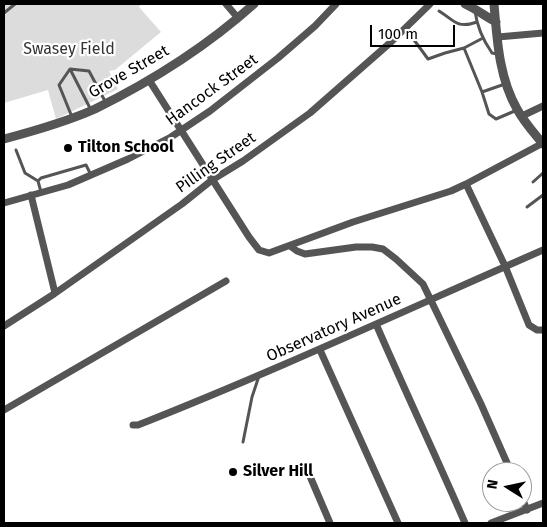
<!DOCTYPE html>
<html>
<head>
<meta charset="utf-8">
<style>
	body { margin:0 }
	#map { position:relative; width:547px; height:527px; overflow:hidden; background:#fff; font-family:"Fira Sans",sans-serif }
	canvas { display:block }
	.frame { position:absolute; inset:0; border:5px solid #000; pointer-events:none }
	.north { position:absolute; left:482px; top:462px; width:50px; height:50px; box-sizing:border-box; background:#fff; border:1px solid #999; border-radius:50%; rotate:280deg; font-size:14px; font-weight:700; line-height:20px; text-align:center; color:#000 }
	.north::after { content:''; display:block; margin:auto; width:18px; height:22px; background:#000; clip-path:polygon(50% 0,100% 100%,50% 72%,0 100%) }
	.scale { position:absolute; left:370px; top:25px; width:85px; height:22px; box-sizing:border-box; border:2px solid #000; border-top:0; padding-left:6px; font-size:15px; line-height:18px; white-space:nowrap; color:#000; -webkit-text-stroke:4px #fff; paint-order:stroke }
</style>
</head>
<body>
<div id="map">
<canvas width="547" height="527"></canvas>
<div class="frame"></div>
<div class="north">N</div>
<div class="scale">100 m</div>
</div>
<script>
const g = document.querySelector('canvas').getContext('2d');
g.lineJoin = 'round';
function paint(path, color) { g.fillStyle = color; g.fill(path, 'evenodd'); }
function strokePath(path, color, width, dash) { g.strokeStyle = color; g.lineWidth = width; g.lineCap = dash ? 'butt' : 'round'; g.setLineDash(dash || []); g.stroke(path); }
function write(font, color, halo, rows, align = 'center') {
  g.font = font + ' "Fira Sans",sans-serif'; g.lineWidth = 4.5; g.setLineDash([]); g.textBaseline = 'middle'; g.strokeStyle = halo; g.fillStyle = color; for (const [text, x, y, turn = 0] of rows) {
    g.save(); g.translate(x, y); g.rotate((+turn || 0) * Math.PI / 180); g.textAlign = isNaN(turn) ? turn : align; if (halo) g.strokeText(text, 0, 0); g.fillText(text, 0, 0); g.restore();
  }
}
paint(new Path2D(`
	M4 4H141L139 7 161 32 115 70 109 71 118 89 56 119 48 90 4 103Z`), '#dcdcdc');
strokePath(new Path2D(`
	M439 11C455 21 457 29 477 22
	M475 11C477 27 483 40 492 53L497 54
	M4 13 15 4
	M406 29 428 59 445 53 464 48 483 38
	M464 48 482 92 505 84
	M70 69 91 110
	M482 92 489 114 496 119 517 110
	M72 117 59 85 70 69 89 71 106 103
	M16 150 25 173 38 181
	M533 182 543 173
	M41 192 38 181 41 178 86 165 91 175
	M527 207 543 195
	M243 442 252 397 259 376`), '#555', 3);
strokePath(new Path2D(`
	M226 4 238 18
	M498 37 543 33
	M149 80 249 237 259 250 269 253 353 222 451 191 466 184 543 143
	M522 116 543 106
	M466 184 505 266 529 325 537 330H543
	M31 195 55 293
	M4 203 68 185 128 159 171 137 210 111 278 58 315 26 336 4
	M290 246 297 251 305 254 356 247H372L383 249 396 259 423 284 481 404 511 472
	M376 324C405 391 436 456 465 523
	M4 326 54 294 182 204 212 180 243 161 310 113 391 42 430 4
	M320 350 398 523
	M4 410 226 281
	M133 425H138C275 371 408 309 543 250
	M309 474 330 523
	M522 498 527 510
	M491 523 543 503`), '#555', 7);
strokePath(new Path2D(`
	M465 4C476 9 485 16 496 22
	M494 4C497 40 499 77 517 109 524 122 534 133 543 144
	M4 139C34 131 66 122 95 109 152 81 207 46 254 4`), '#555', 9);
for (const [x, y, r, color] of [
	[68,148,5,"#000"],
	[233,472,5,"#000"]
]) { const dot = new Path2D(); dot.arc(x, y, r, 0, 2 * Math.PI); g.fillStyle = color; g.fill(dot); strokePath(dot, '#fff', 2); }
write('16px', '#333', '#fff', [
	["Swasey Field",69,50]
]);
write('16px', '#000', '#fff', [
	["Grove Street",129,72,-30],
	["Hancock Street",212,90,-36],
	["Pilling Street",216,163,-35],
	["Observatory Avenue",334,328,-24]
]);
write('bold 16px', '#000', '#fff', [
	["Tilton School",78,148],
	["Silver Hill",243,472]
], 'left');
</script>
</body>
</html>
